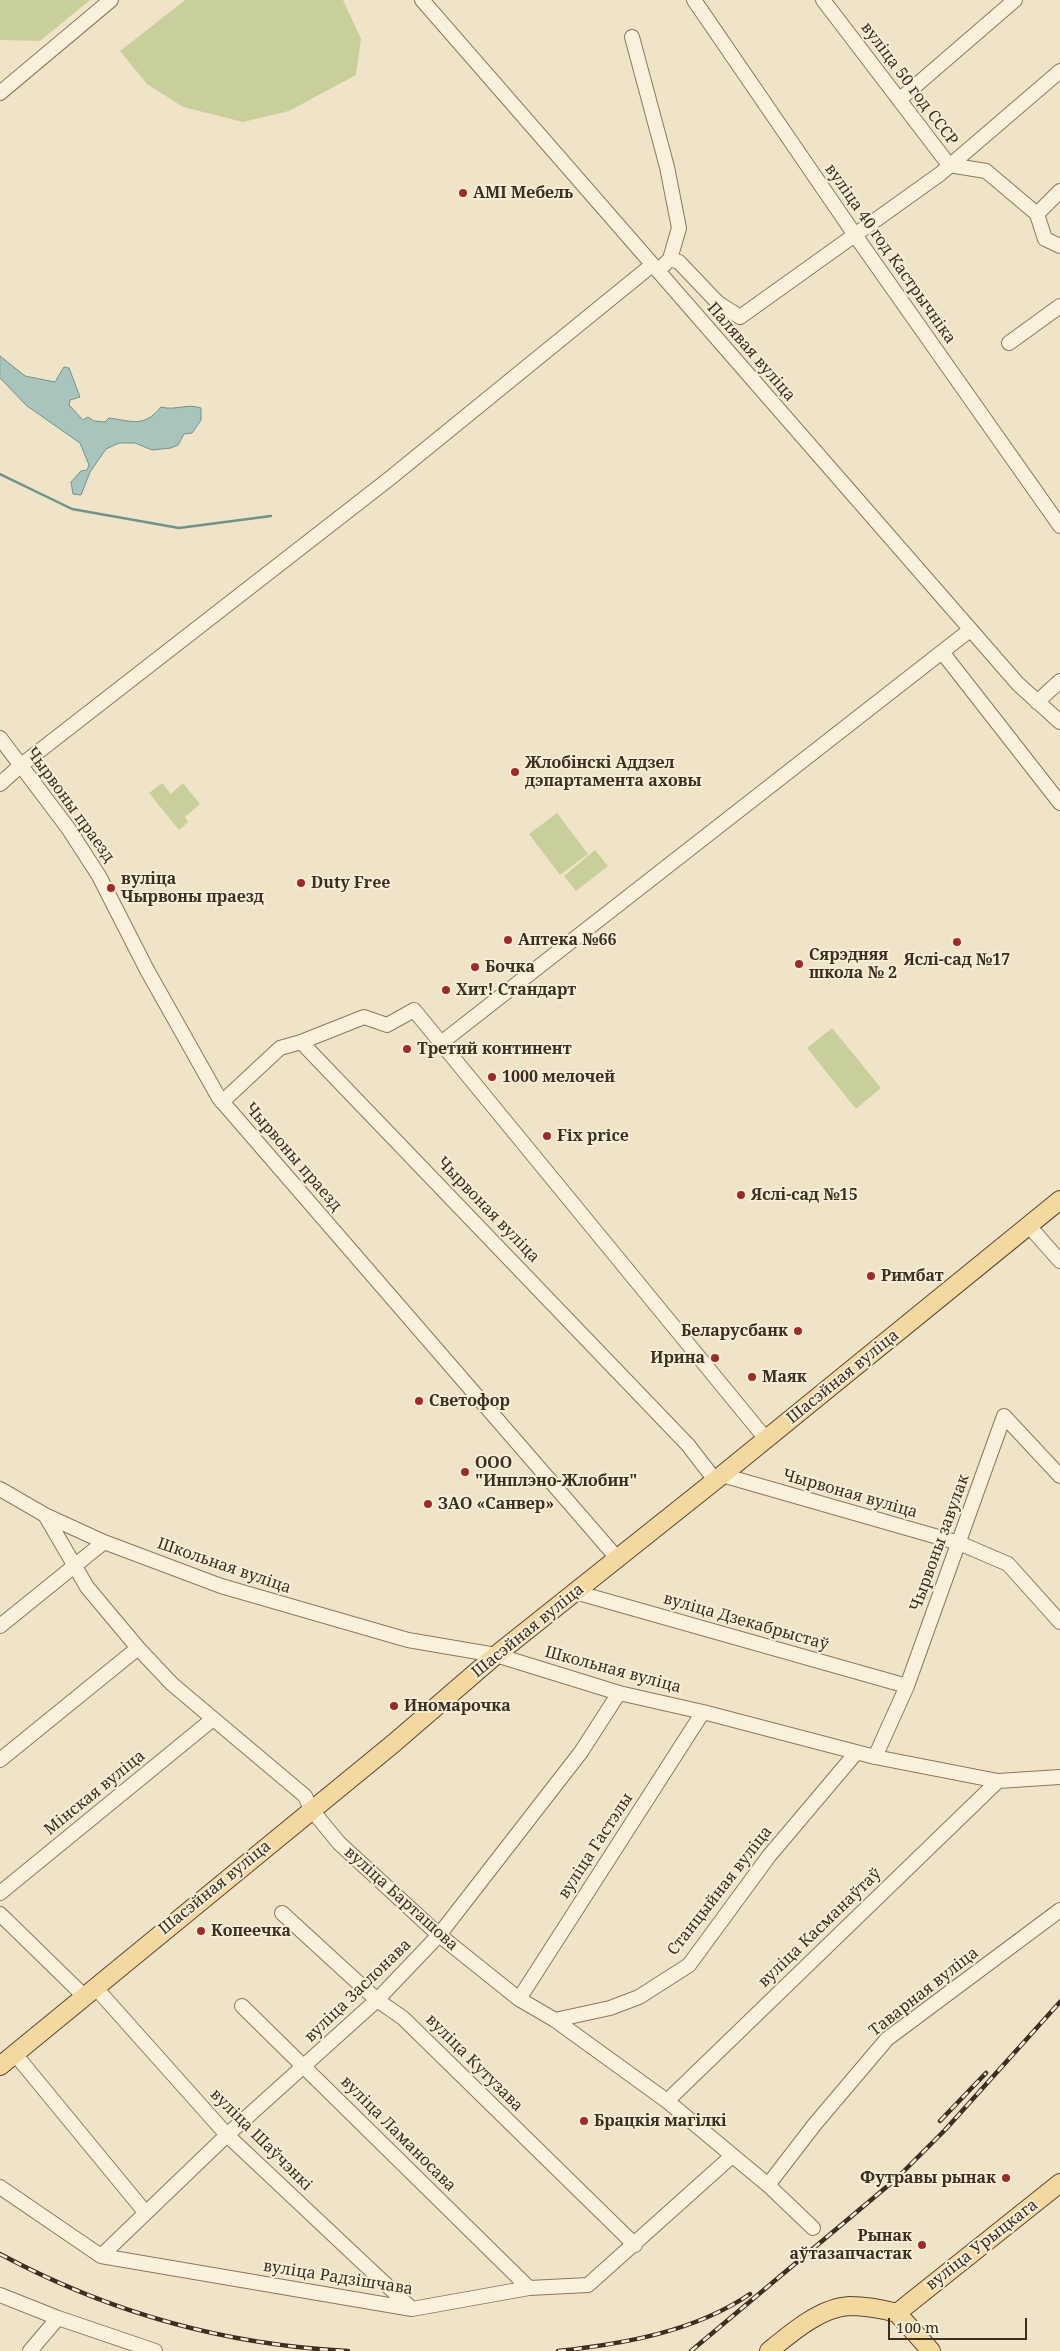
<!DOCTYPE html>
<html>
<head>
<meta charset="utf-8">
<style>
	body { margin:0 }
	#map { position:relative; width:1060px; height:2351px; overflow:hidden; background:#f0e4c8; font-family:"Noto Serif",serif }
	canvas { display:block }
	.scale { position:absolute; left:888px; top:2318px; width:139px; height:22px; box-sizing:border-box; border:2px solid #3d2e20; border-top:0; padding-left:6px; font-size:15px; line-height:18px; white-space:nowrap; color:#3d2e20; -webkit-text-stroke:4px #f7eed8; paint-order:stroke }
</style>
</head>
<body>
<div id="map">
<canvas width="1060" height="2351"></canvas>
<div class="scale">100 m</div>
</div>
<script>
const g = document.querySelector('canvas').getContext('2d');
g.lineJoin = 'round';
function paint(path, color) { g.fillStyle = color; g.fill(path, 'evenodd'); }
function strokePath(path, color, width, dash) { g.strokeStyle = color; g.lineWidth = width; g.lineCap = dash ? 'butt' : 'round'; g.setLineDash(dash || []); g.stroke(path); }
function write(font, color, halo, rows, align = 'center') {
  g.font = font + ' "Noto Serif",serif'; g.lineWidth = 4; g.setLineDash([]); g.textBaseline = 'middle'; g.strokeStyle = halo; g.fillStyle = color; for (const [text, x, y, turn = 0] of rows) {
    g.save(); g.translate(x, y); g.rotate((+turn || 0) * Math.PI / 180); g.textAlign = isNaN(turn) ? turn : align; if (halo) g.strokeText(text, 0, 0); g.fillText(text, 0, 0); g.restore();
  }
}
paint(new Path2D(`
	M0 0H90L40 41 0 40Z
	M185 0H343L361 39 356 75 289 111 243 122 183 107 147 84 120 51Z
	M162 783 171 794 183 783 200 804 185 817 188 822 179 830 149 793Z
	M557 813 588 854 560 875 529 834Z
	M595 850 608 866 576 891 564 876Z
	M832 1028 881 1088 856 1109 807 1048Z`), '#c9cf9b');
const water = new Path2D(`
	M0 356 25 376 55 382 64 367 69 368 80 397 70 400 69 405 83 420 88 417 94 421 105 422 109 418C132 421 144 428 161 407 175 411 187 403 201 408V420L192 433 184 434 178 445 171 448 152 450 135 443H119L106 449 90 472 81 495 73 494 71 482 81 471 87 470 89 465 80 443 27 406 0 378Z`);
paint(water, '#a9c4bc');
strokePath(water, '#6f938a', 1);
strokePath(new Path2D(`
	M0 474 72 509 179 528 271 516`), '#6f938a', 2.5);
const minor = new Path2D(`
	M422 0 1018 684 1060 722
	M694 0 855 235 1060 526
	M823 0 949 165 986 171 1037 214 1045 239 1060 246
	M632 37 667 167 679 228 670 259 664 265
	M0 93 111 0
	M899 100 1015 0
	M1037 214 1060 191
	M670 259 679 262 718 303 740 317 940 174 1060 71
	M1009 343 1060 306
	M942 652 1060 803
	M1037 702 1060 681
	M0 738 68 828 99 876 147 970 219 1098 617 1558
	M0 784 20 766 389 479 652 265
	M301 1042 364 1017 387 1025 414 1010 766 1439
	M441 1043 970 630
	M222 1102 280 1048 301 1042 688 1445 715 1480
	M1029 1226 1060 1261
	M722 1475 959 1543 1008 1564 1060 1622
	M0 1489 45 1515 104 1542 221 1586 408 1640 496 1655 619 1693 703 1712 875 1757 998 1781 1060 1777
	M45 1515 87 1587 138 1648 172 1684 305 1796 311 1809 339 1843 439 1935 519 1999 555 2020 667 2101 768 2185 813 2228
	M575 1592 907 1686
	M0 1626 104 1542
	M875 1757 907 1686 1004 1416 1060 1476
	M0 1760 138 1648
	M0 1893 213 1719
	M282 1913 377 2000 403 2018 635 2245
	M0 1914 84 1996
	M95 1987 227 2135 412 2309
	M519 1999 703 1712
	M242 2006 529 2288
	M555 2020 610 2008 639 1997 689 1965 769 1856 856 1753
	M15 2054 145 2212
	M667 2101 998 1781
	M768 2185 815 2124 887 2039 1060 1910
	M0 2187 101 2256 412 2309 529 2288 588 2285 732 2156
	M101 2256 227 2135 377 2000 439 1935 581 1752 619 1693
	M0 2295 58 2318 155 2351
	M30 2351 58 2318`);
const major = new Path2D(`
	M0 2066 394 1743 496 1655 722 1475 1060 1200
	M897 2313 1060 2183
	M897 2313 931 2351
	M769 2351C791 2333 821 2307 850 2306 866 2306 882 2309 897 2313`);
strokePath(minor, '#8d765c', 16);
strokePath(major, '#5b4430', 20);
strokePath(minor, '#faf1dc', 14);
strokePath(major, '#f3d9a0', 18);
const rail = new Path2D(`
	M940 2121 986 2073
	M0 2254C108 2312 225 2345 348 2351
	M558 2351C623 2344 694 2332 750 2294
	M691 2351 896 2179 945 2130 1060 2002`);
strokePath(rail, '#3d2e20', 4.5);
strokePath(rail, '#f7eed8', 2.5, [8]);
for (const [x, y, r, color] of [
	[463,193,5,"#9e2a2b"],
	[515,772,5,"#9e2a2b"],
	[301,883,5,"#9e2a2b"],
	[111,888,5,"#9e2a2b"],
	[508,940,5,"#9e2a2b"],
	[957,942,5,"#9e2a2b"],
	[799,964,5,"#9e2a2b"],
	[475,967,5,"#9e2a2b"],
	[446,990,5,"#9e2a2b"],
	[407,1049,5,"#9e2a2b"],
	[492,1077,5,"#9e2a2b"],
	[547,1136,5,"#9e2a2b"],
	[741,1195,5,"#9e2a2b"],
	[871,1276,5,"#9e2a2b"],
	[798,1331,5,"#9e2a2b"],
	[715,1358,5,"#9e2a2b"],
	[752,1377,5,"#9e2a2b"],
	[419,1401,5,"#9e2a2b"],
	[465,1472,5,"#9e2a2b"],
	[428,1504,5,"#9e2a2b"],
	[394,1706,5,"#9e2a2b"],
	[201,1931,5,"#9e2a2b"],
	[584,2121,5,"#9e2a2b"],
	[1006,2178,5,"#9e2a2b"],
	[922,2245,5,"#9e2a2b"]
]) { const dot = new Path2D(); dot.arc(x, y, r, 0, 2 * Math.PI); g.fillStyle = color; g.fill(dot); strokePath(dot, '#f7eed8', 2); }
write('16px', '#3d2e20', '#f7eed8', [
	["вуліца 50 год СССР",909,84,53],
	["вуліца 40 год Кастрычніка",890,254,55],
	["Палявая вуліца",751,352,49],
	["Чырвоны праезд",70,805,54],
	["Чырвоны праезд",293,1157,49],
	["Чырвоная вуліца",488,1210,46],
	["Шасэйная вуліца",843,1377,-39],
	["Чырвоная вуліца",850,1494,16],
	["Чырвоны завулак",940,1543,-70],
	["Школьная вуліца",224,1566,19],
	["вуліца Дзекабрыстаў",746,1622,16],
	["Шасэйная вуліца",528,1631,-39],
	["Школьная вуліца",613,1670,15],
	["Мінская вуліца",95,1793,-39],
	["вуліца Гастэлы",596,1846,-57],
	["Шасэйная вуліца",215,1888,-39],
	["Станцыйная вуліца",720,1891,-52],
	["вуліца Барташова",401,1899,42],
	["вуліца Касманаўтаў",820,1928,-44],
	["вуліца Заслонава",358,1991,-44],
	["Таварная вуліца",924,1992,-38],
	["вуліца Кутузава",474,2063,45],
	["вуліца Ламаносава",398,2134,45],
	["вуліца Шаўчэнкі",261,2140,45],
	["вуліца Урыцкага",982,2245,-38],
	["вуліца Радзішчава",338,2278,9]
]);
write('bold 16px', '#3d2e20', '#f7eed8', [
	["AMI Мебель",473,193],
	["Жлобінскі Аддзел",525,763],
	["дэпартамента аховы",525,781],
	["вуліца",121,879],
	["Чырвоны праезд",121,897],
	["Duty Free",311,883],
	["Аптека №66",518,940],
	["Сярэдняя",809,955],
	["школа № 2",809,973],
	["Яслі-сад №17",957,960,"center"],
	["Бочка",485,967],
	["Хит! Стандарт",456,990],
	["Третий континент",417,1049],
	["1000 мелочей",502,1077],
	["Fix price",557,1136],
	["Яслі-сад №15",751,1195],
	["Римбат",881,1276],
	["Беларусбанк",788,1331,"right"],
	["Ирина",705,1358,"right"],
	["Маяк",762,1377],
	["Светофор",429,1401],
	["ООО",475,1463],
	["\"Инплэно-Жлобин\"",475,1481],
	["ЗАО «Санвер»",438,1504],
	["Иномарочка",404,1706],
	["Копеечка",211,1931],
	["Брацкія магілкі",594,2121],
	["Футравы рынак",996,2178,"right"],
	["Рынак",912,2236,"right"],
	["аўтазапчастак",912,2254,"right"]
], 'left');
</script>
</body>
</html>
